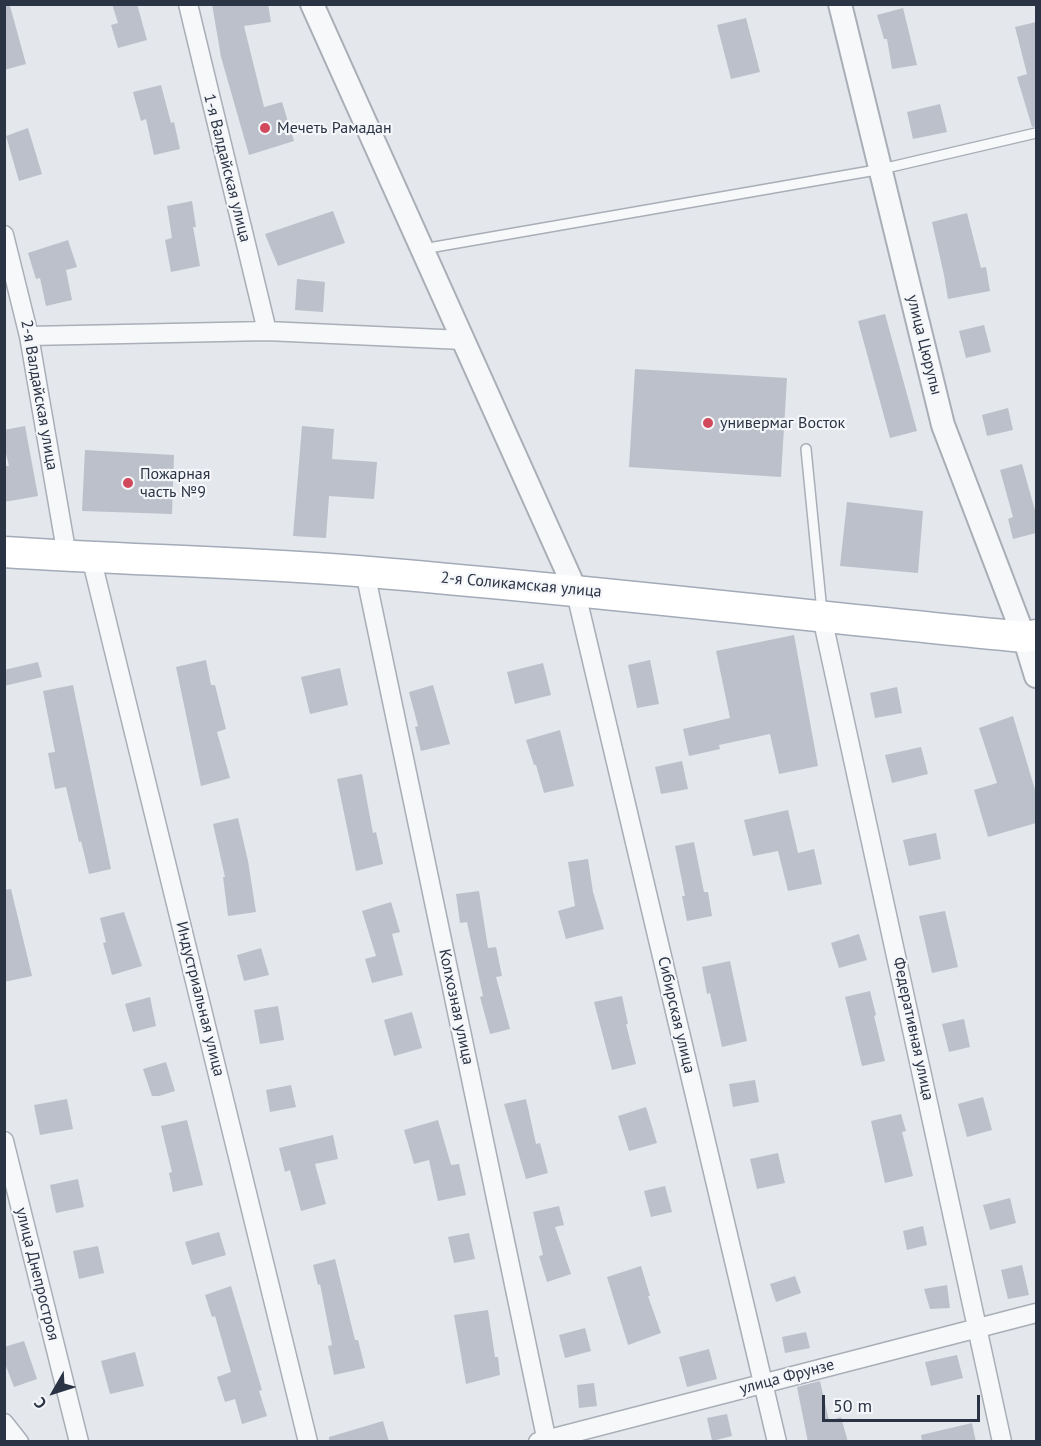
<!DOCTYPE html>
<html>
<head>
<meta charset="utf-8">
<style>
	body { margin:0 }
	#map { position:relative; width:1041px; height:1446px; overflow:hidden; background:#e4e7ec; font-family:"PT Sans",sans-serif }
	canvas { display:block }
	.frame { position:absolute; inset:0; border:6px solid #2b3445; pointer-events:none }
	.north { position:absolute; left:24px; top:1362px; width:60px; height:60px; -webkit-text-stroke:4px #f4f6f9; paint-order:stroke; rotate:231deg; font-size:16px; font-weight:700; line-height:24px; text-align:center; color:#2b3445 }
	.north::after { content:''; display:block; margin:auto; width:21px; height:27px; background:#2b3445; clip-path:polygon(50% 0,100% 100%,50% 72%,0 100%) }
	.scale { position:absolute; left:822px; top:1395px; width:158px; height:27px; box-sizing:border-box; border:3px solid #2b3445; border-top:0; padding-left:8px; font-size:18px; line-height:21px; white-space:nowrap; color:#2b3445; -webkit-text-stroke:4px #f4f6f9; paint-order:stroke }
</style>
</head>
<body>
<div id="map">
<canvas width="1041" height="1446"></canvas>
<div class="frame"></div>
<div class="north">С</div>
<div class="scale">50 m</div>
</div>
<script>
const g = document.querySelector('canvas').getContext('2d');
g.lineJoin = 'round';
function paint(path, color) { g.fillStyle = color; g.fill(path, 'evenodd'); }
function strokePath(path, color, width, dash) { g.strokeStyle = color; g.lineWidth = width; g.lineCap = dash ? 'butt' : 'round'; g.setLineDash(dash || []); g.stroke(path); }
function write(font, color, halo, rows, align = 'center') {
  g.font = font + ' "PT Sans",sans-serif'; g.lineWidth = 4.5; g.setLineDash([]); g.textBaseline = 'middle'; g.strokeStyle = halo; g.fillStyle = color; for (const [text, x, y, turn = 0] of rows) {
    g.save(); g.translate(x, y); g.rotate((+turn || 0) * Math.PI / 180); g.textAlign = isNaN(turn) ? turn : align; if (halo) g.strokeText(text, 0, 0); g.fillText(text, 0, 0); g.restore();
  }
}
paint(new Path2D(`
	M112 4H137L147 40 118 48 111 25 118 23Z
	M212 4H268L271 22 244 26 264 107 282 102 294 141 249 155 221 57Z
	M4 6H10L26 64 4 70Z
	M903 8 917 65 892 69 887 39H884L877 15Z
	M746 18 760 72 731 79 717 25Z
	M1036 22V126L1032 127 1017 77 1027 74 1015 27Z
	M161 85 171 123 174 122 180 149 154 155 146 119 141 121 133 92Z
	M940 104 947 132 913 139 907 112Z
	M28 128 42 174 19 181 6 136Z
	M192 201 196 227H193L200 266 171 272 165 240 172 238 167 206Z
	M333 211 345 243 278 266 265 234Z
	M967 213 981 268 986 267 990 291 948 299 944 275 932 222Z
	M68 240 77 267 66 270 72 300 46 306 40 278 36 279 28 253Z
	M297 279 325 282 323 312 295 310Z
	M885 314 917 431 890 438 858 321Z
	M984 325 991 352 966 358 959 331Z
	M635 369 787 378 781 477 629 467Z
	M1008 408 1013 430 987 436 982 415Z
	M25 426 38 496 4 502V466H9L4 445V430Z
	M302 426 334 429 332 459 377 462 374 499 329 496 326 538 293 536Z
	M85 450 174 455 172 514 82 511Z
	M1022 464 1036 514V533L1013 539 1008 519 1013 517 1000 470Z
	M847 502 923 511 918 573 840 566Z
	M794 635 818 766 779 774 770 734 719 745 720 749 689 756 683 729 730 718 716 651Z
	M206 660 211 685H215L226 729 217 732 230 778 201 786 176 667Z
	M650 660 659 704 637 708 628 665Z
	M38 662 42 677 4 686V670Z
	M543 663 551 695 515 704 507 672Z
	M340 668 348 705 310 714 301 677Z
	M73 685 111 869 89 874 81 841 79 842 66 787 55 789 48 753 55 752 43 691Z
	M433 685 450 744 421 751 415 727 418 726 409 692Z
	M897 687 902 713 875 718 870 693Z
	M1013 716 1036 793V823L988 837 974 790 997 783 979 728Z
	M560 730 574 786 544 793 536 765H534L526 740Z
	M921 747 928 774 892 783 885 755Z
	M682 761 688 789 661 794 655 767Z
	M362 774 373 833 376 832 383 864 356 871 337 779Z
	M788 810 798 853 814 849 822 884 788 891 778 851 753 856 744 820Z
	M238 818 248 861 256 912 228 916 223 877H225L213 824Z
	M936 833 941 859 909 866 903 840Z
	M694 842 704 892H708L712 916 687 921 682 896H685L675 846Z
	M588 859 593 892 604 929 566 939 558 911 575 906 568 862Z
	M11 889 32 976 4 982V890Z
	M479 891 488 948 496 947 502 976 496 977 510 1029 490 1034 480 997 483 996 467 922 460 923 456 894Z
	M391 902 400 932 392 934 403 975 372 983 365 959 376 956 362 911Z
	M945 911 958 967 932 973 919 916Z
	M124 912 142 966 112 975 103 943 106 942 100 918Z
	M859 934 867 960 839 968 831 943Z
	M261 948 269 975 244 981 237 955Z
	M730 961 747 1041 722 1047 710 993 707 994 702 967Z
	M870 991 876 1015 874 1016 885 1061 862 1066 845 997Z
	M622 996 628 1024H626L636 1064 612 1070 594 1002Z
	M150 997 156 1026 133 1032 125 1004Z
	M278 1006 284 1040 260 1044 254 1010Z
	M412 1012 422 1048 394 1056 384 1020Z
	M964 1019 970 1047 949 1052 942 1024Z
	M166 1062 175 1091 159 1096H152L143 1069Z
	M755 1080 759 1102 733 1107 729 1084Z
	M291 1085 296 1107 270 1112 266 1090Z
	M983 1097 992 1130 967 1137 958 1104Z
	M67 1099 73 1129 40 1135 34 1105Z
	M526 1099 536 1144 540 1143 548 1173 526 1179 504 1104Z
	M646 1107 657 1143 629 1151 618 1116Z
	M901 1114 906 1131 902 1132 913 1176 885 1183 871 1121Z
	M187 1120 203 1185 173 1192 169 1173 172 1172 161 1126Z
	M438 1120 451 1165 459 1164 466 1195 438 1201 429 1160 414 1164 404 1130Z
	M333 1135 338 1159 315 1164 326 1204 301 1211 290 1170 285 1172 279 1148Z
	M778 1153 785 1183 757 1189 750 1159Z
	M78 1179 84 1207 56 1213 50 1185Z
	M665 1186 672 1212 651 1217 644 1191Z
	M1010 1198 1016 1223 990 1230 983 1205Z
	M559 1206 564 1225 555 1227 571 1274 547 1282 539 1256 543 1255 533 1212Z
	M923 1226 927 1245 907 1250 903 1231Z
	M219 1232 226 1255 192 1265 185 1242Z
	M469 1233 475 1259 454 1263 448 1237Z
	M98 1246 104 1273 79 1279 73 1251Z
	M335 1259 355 1340H358L365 1368 334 1375 328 1346 332 1345 320 1284 318 1285 313 1265Z
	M1022 1265 1029 1295 1008 1299 1001 1270Z
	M641 1266 650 1296H648L661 1333 628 1345 607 1277Z
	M795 1276 801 1293 776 1302 770 1284Z
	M947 1285 950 1308 930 1309 924 1289Z
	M231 1286 262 1390 259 1391 267 1416 242 1424 235 1399 225 1402 217 1377 231 1372 215 1316 212 1317 205 1295Z
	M488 1310 495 1357H498L500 1375 466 1384 454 1315Z
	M585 1328 591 1351 565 1358 559 1335Z
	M806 1332 810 1348 785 1353 782 1337Z
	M24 1341 37 1379 14 1387 4 1361V1347Z
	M709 1349 717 1379 687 1387 679 1357Z
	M135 1352 144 1386 110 1394 101 1361Z
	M957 1355 963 1378 931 1386 925 1362Z
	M820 1381 829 1421 841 1417 848 1442H808L797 1387Z
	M594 1383 597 1406 579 1408 577 1385Z
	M727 1414 732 1436 712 1441 707 1418Z
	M383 1421 389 1442H329V1437Z
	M972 1423 976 1442H922L921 1435Z`), '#bbc0ca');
const service = new Path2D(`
	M423 249 882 169 1036 133
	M806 449 822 612`);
const minor = new Path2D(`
	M188 4 267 331
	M4 235 29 336 67 556
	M29 336 267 331 463 340
	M91 557 308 1442
	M365 572 547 1442
	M575 589 777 1442
	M822 617 1002 1442
	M4 1141 79 1442
	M4 1423 19 1442
	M538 1442 1036 1313`);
const tertiary = new Path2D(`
	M312 4 575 589
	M840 4 943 425 1024 637 1036 676`);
const primary = new Path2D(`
	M4 552C126 560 248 562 369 572 588 590 806 616 1024 637L1036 635`);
strokePath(service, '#a9aeb7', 12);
strokePath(minor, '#a9aeb7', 21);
strokePath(tertiary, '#a9aeb7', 26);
strokePath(primary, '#a3abb8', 33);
strokePath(service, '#f7f8fa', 9);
strokePath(minor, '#f7f8fa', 18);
strokePath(tertiary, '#f7f8fa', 22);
strokePath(primary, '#fff', 30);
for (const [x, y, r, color] of [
	[265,128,6,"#d1495b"],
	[708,423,6,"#d1495b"],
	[128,483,6,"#d1495b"]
]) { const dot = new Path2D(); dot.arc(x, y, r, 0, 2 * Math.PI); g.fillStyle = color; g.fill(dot); strokePath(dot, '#f4f6f9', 2); }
write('16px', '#2b3445', '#f4f6f9', [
	["Мечеть Рамадан",277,128],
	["универмаг Восток",720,423],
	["Пожарная",140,474],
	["часть №9",140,492]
], 'left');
write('16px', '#2b3445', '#f4f6f9', [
	["1-я Валдайская улица",227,168,76],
	["улица Цюрупы",924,345,76],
	["2-я Валдайская улица",39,395,80],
	["2-я Соликамская улица",521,585,5],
	["Индустриальная улица",200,999,76],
	["Колхозная улица",456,1007,78],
	["Сибирская улица",676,1015,77],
	["Федеративная улица",913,1029,78],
	["улица Днепростроя",37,1274,76],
	["улица Фрунзе",787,1377,-15]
]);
</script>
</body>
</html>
